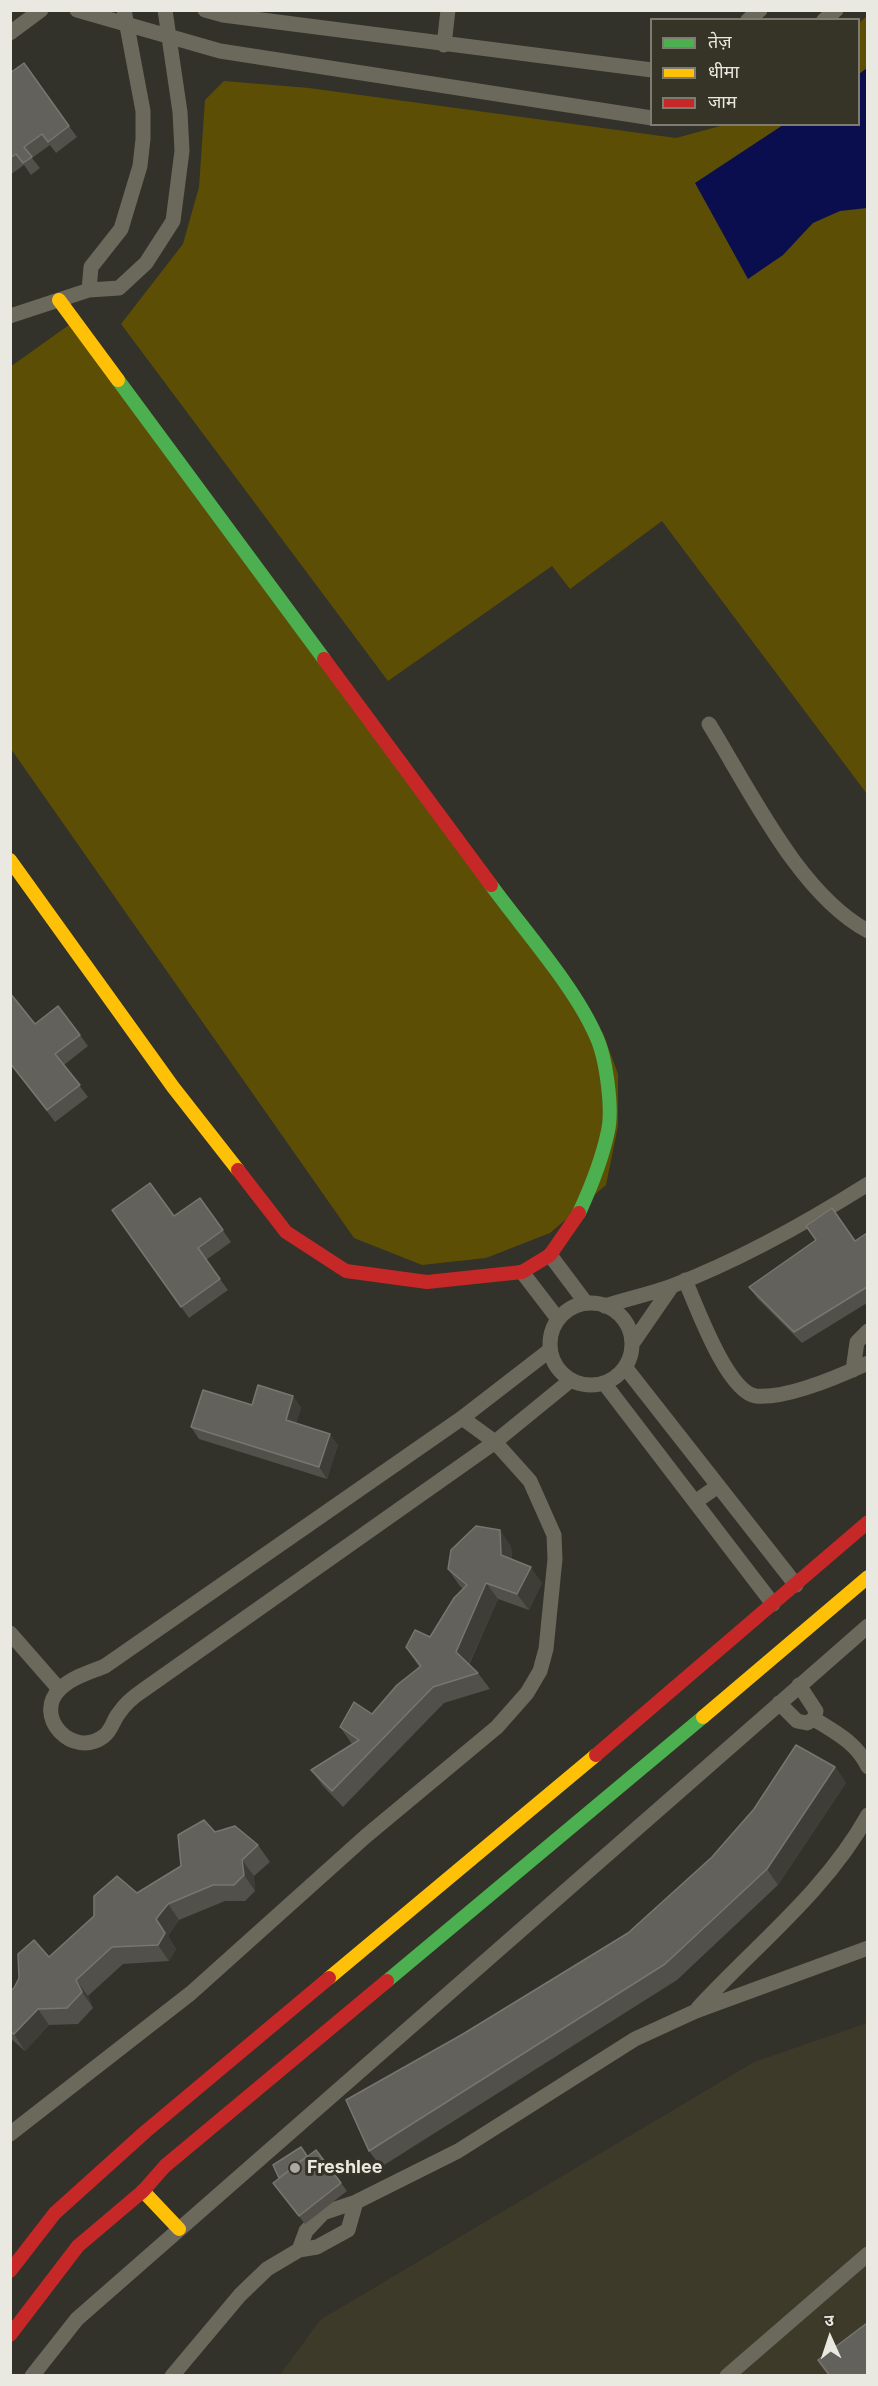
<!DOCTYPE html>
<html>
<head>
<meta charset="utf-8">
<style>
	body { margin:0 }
	#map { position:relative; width:878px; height:2386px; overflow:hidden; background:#32312a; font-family:Inter,"Noto Sans Devanagari",sans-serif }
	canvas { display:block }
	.frame { position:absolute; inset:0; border:12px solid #eae9e1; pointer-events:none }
	.legend { position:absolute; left:650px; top:18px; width:210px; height:108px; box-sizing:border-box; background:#363327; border:2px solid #7e7c71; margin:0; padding:8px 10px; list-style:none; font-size:18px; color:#eae9e1 }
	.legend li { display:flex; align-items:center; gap:12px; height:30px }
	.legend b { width:30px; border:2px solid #7e7c71 }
	.north { position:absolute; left:800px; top:2308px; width:60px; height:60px; -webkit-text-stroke:4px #363327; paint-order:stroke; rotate:357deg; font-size:16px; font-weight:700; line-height:24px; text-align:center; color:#eae9e1 }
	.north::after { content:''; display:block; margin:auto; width:21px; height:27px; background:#eae9e1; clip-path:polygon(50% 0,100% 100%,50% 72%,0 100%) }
</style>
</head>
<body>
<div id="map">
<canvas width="878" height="2386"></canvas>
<div class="frame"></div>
<ul class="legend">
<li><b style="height:8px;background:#4caf50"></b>तेज़</li>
<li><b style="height:8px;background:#ffc107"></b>धीमा</li>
<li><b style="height:8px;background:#c62828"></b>जाम</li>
</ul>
<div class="north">उ</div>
</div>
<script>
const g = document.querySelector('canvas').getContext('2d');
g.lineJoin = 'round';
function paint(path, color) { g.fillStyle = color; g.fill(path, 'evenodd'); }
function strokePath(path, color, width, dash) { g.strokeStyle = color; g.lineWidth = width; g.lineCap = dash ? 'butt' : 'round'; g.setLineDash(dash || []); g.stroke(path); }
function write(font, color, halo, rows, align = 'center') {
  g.font = font + ' Inter,sans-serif'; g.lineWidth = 6; g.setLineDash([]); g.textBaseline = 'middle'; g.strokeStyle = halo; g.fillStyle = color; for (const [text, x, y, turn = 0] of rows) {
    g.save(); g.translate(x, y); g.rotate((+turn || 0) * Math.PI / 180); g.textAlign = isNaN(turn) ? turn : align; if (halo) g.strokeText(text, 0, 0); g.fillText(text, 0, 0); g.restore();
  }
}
paint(new Path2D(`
	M867 2023V2375L279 2376 320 2320 754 2062Z`), '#3e3a29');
paint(new Path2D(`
	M867 16V794L662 521 570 589 552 566 388 681 121 324 183 244 199 187 205 100 224 81 309 88 676 138 724 125 858 124 859 23Z
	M69 325 603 1033 618 1074V1126L606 1185 550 1233 486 1258 422 1265 354 1238 11 749 10 367Z`), '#5d4e06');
paint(new Path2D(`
	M867 68V208L840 211 813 223 783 255 748 279 695 183 783 125 858 124 859 74Z`), '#0b0e4e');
strokePath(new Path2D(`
	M77 10 220 51 652 118
	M205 10 223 15 652 70
	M748 20 760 10
	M824 20 836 10
	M10 33 41 10
	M444 45 448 10
	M89 290 91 267 121 229 140 166 143 139V111L124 10
	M10 316 89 290 119 288 146 263 173 221 182 151 180 112 165 10
	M709 724C750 790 799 894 868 931
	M550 1255 586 1303
	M522 1272 558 1319
	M685 1280C696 1305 727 1392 756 1396 786 1399 840 1376 868 1363
	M550 1344a41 41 0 1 1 82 0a41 41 0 1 1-82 0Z
	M605 1306C627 1299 650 1294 672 1286 740 1260 806 1223 868 1184
	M632 1344 672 1286
	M550 1350 462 1418 105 1666C91 1672 72 1677 60 1689 32 1716 73 1760 104 1736 112 1730 113 1720 119 1713 125 1704 133 1697 142 1691L495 1442 571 1380
	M625 1367 796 1585
	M853 1370 857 1342 868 1331
	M604 1383 773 1604
	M695 1502 718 1486
	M10 1633 59 1689
	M779 1703 797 1721 807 1723 814 1719 816 1711 799 1685
	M814 1719C835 1732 857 1743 868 1767
	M698 2008C755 1946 826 1891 868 1815
	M10 2134 191 1993 366 1836 497 1727 527 1693 540 1671 546 1649 555 1559 554 1535 530 1481 495 1442 462 1418
	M299 2250 317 2247 348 2230 356 2202
	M32 2376 77 2319 868 1626
	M172 2376 240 2295 267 2269 299 2250 306 2231 323 2213 356 2202 458 2151 635 2039 696 2011 868 1948
	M727 2376 868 2254`), '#6b685c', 15);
strokePath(new Path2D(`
	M118 380 324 659
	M491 885C523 929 575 987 596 1036 606 1057 613 1108 608 1131 602 1160 591 1187 579 1213
	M387 1981 703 1717`), '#4caf50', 14);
strokePath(new Path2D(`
	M59 300 118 380
	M10 860 173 1087 238 1170
	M703 1717 868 1577
	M329 1978 596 1755
	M143 2191 179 2229`), '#ffc107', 14);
strokePath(new Path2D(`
	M324 659 491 885
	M238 1170 286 1232 346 1271 427 1282 522 1272 550 1255 579 1213
	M596 1755 868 1522
	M10 2271 55 2213 145 2132 329 1978
	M10 2335 78 2246 143 2191 165 2166 387 1981`), '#c62828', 14);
paint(new Path2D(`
	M24 63 77 137 56 153 50 145 32 158 40 168 31 175 24 165 10 175V73Z
	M10 993 35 1024 80 1035 88 1046 64 1065 88 1097 55 1122 10 1064Z
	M200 1198 231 1242 206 1260 228 1290 189 1318 112 1210 174 1216Z
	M867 1233V1303L802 1343 757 1298 749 1287 855 1241Z
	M293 1396 301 1408 296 1423 338 1445 327 1479 199 1439 191 1427 252 1405Z
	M511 1546 512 1559 542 1583 529 1610 498 1599 469 1665 478 1673 490 1689 444 1703 343 1807 323 1786 311 1770 352 1744 340 1727 372 1714 419 1667 406 1647 430 1637 463 1589 459 1585 448 1569Z
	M835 1767 846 1783 778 1885 677 1980 381 2167 369 2151 463 2034 628 1933 712 1857 754 1809Z
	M215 1832 258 1845 270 1862 254 1876 255 1891 245 1901H225L179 1920 168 1936 176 1949 169 1961 123 1964 88 1996 93 2008 78 2024 49 2025 25 2051 10 2038V1991L14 1988 19 1978 137 1893 181 1866Z
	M308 2156 341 2183 347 2191 305 2224 273 2183Z`), '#51504b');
paint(new Path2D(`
	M293 1396 301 1408 294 1431 286 1420Z
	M330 1434 338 1445 327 1479 319 1467Z
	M500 1530 511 1546 513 1571 501 1555Z
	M531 1567 542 1583 529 1610 517 1594Z
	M486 1583 498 1599 467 1668 456 1652Z
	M835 1767 846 1783 778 1885 767 1869Z
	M242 1860 254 1876 255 1891 244 1875Z
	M168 1904 179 1920 168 1936 176 1949 169 1961 158 1945 156 1919Z
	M76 1980 88 1996 93 2008 82 1992Z
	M38 2009 49 2025 25 2051 14 2034Z`), '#3e3d37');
const building = new Path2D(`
	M24 63 69 126 48 142 42 134 24 147 32 157 23 163 16 154 10 158V73Z
	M10 993 35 1024 58 1006 80 1035 55 1054 80 1085 47 1110 10 1063Z
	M150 1183 174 1216 200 1198 223 1230 198 1248 220 1279 181 1307 112 1210Z
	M832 1208 855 1241 867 1233V1287L794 1332 749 1287 816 1240 806 1226Z
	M258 1385 293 1396 286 1420 330 1434 319 1467 191 1427 203 1390 252 1405Z
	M476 1526 500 1530 501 1555 531 1567 517 1594 486 1583 456 1652 478 1673 433 1687 332 1791 311 1770 359 1740 340 1727 354 1702 372 1714 397 1685 421 1666 406 1647 415 1630 430 1637 454 1598 467 1585 448 1569 451 1550Z
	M796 1745 835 1767 767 1869 665 1964 369 2151 346 2100 463 2034 628 1933 712 1857 754 1809Z
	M204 1820 215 1832 235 1826 258 1845 242 1860 244 1875 234 1885H213L168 1904 156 1919 165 1933 158 1945 112 1947 76 1980 82 1992 67 2008 38 2009 14 2034 10 2032V1991L14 1988 19 1978 18 1954 34 1940 49 1957 94 1916V1896L117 1876 137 1893 181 1866 178 1835Z
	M301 2147 307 2156 279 2178 273 2165Z
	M316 2150 341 2183 299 2216 273 2183Z
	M867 2323V2376H830L818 2360Z`);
paint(building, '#62615b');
strokePath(building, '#777670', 1.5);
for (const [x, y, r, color] of [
	[295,2168,6,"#aaa9a1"]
]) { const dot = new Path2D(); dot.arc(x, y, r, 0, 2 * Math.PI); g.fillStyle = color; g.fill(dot); strokePath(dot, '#363327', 2); }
write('bold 18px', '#eae9e1', '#363327', [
	["Freshlee",307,2168]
], 'left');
</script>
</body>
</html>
